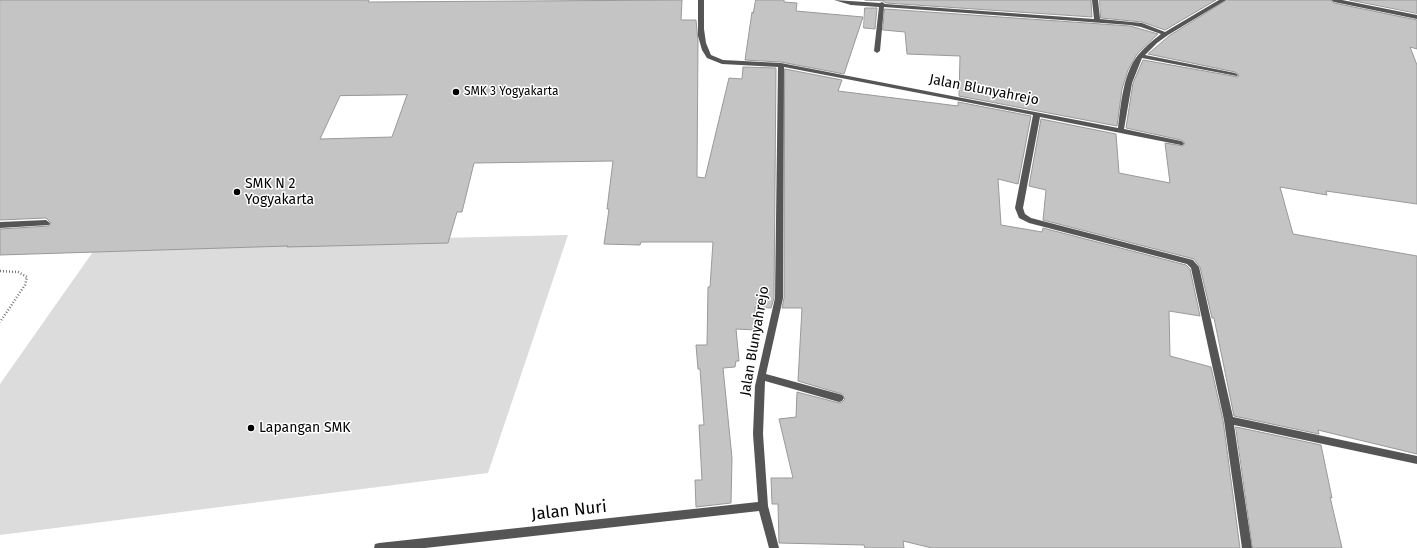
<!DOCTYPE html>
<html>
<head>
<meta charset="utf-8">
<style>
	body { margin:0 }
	canvas { display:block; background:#fff }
</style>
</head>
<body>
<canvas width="1417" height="548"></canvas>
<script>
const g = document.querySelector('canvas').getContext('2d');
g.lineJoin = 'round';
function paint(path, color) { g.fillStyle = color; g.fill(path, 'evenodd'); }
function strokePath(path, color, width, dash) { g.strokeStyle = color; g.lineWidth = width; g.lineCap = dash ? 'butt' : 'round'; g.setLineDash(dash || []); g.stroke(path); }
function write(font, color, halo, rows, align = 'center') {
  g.font = font + ' "Fira Sans",sans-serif'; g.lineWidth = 3; g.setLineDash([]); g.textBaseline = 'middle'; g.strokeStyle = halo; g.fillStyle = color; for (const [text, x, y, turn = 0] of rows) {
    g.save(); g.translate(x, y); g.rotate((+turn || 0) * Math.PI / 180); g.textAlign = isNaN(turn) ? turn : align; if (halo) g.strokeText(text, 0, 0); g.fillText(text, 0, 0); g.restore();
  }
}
paint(new Path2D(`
	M568 235 488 473 0 535V384L97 246Z`), '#dcdcdc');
const building = new Path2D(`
	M0 0H369L368 2 682 0 681 20H696L698 41 697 177 705 178 729 78 742 79 743 67 776 68 774 298 771 308 755 307 756 330 736 329 739 361H736L735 367 723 368 732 458 731 503 696 507 695 480H702L699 425H704L700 369H698L696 345H707L708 287H710L713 242H641L640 245 604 244 609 209H607L613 161 474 163 462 212H457L448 243 287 247 288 246 0 255V229L49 226 51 223 46 218 0 220ZM407 95 392 137 320 139 340 96Z
	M756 0H784V2L797 3 796 11 863 17 844 74 781 62 745 60 752 12 753 13Z
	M865 0H1091L1092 17 886 3 883 1Z
	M1100 0H1216L1165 30 1142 22 1101 18Z
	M1227 0H1330L1334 3 1417 20V49L1410 47 1417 65V204L1326 191 1327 195 1280 187 1293 234 1417 256V454L1318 430 1319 434 1234 416 1214 318H1212L1200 267 1194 259 1043 220 1046 190 1029 186 1041 119 1116 134 1119 173 1170 183 1165 143 1183 146 1185 143 1181 140 1126 128 1133 83 1143 60 1238 77 1239 75 1235 72 1148 54 1169 36Z
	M1350 0H1417V13Z
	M865 8H877L875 29 864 28Z
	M885 9 1130 26 1158 34 1137 54 1128 70 1122 89 1117 126 959 96 960 56 907 54 905 32 883 30Z
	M785 69 842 80 838 91 958 106V102L1031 116 1018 184 998 179 1001 225 1042 232 1043 228 1186 265 1190 269 1200 316 1169 311 1170 356 1211 367 1223 420 1240 548H932L903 541 904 548H865L864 545 779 543 778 504H772L771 478H793L779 419 796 417 797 392 839 403 842 402 845 399 842 394 798 381 802 308H782L784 298Z
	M1236 427 1321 445 1332 498 1330 497 1342 548H1253Z`);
paint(building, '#c4c4c4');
strokePath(building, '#999', 1);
strokePath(new Path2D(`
	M0 271 18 272 27 277 25 285 0 322`), '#777', 2.5, [1, 2]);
paint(new Path2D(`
	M46 220 50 223 49 225 0 228V222Z`), '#555');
paint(new Path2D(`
	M698 0H704V29L706 43 711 55 723 60 781 63 1118 128C1121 104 1123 74 1138 55 1145 47 1153 40 1161 34L1141 27 1130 25 884 7 880 51 877 53 874 51 879 7 851 5 834 0 880 3 882 2 885 4 1094 19 1092 0H1098L1100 19 1142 23 1165 32 1219 0H1226L1168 35 1157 43 1145 55 1235 73 1238 75 1237 76 1142 58 1132 83 1124 129 1181 141 1184 143 1183 145H1181L1040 117 1023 208 1025 214 1031 218 1193 260 1199 267 1233 417 1417 456V464L1234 425 1252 548H1242L1224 420 1191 268 1187 264 1029 223 1019 218 1015 208 1033 115 784 67 783 298 766 374 839 394 842 395 844 398 842 401 839 402 765 381 763 434 768 506 779 548H769L759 511 425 548H374L375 544 379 543 758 502 753 434 755 386 775 298 778 67 722 64 707 58 702 50 698 36Z
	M1331 0H1342L1417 15V19L1334 2Z`), '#555');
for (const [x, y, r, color] of [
	[456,92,4,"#000"],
	[237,192,4,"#000"],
	[251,428,4,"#000"]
]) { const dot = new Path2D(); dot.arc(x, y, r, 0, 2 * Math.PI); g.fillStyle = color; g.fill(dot); strokePath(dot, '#fff', 1.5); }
write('12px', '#000', '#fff', [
	["SMK 3 Yogyakarta",464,92]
], 'left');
write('14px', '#000', '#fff', [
	["Jalan Blunyahrejo",984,90,11],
	["Jalan Blunyahrejo",755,341,-80]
]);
write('14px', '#000', '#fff', [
	["SMK N 2",245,184],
	["Yogyakarta",245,200],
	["Lapangan SMK",259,428]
], 'left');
write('17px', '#000', '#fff', [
	["Jalan Nuri",569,511,-6]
]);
</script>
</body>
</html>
